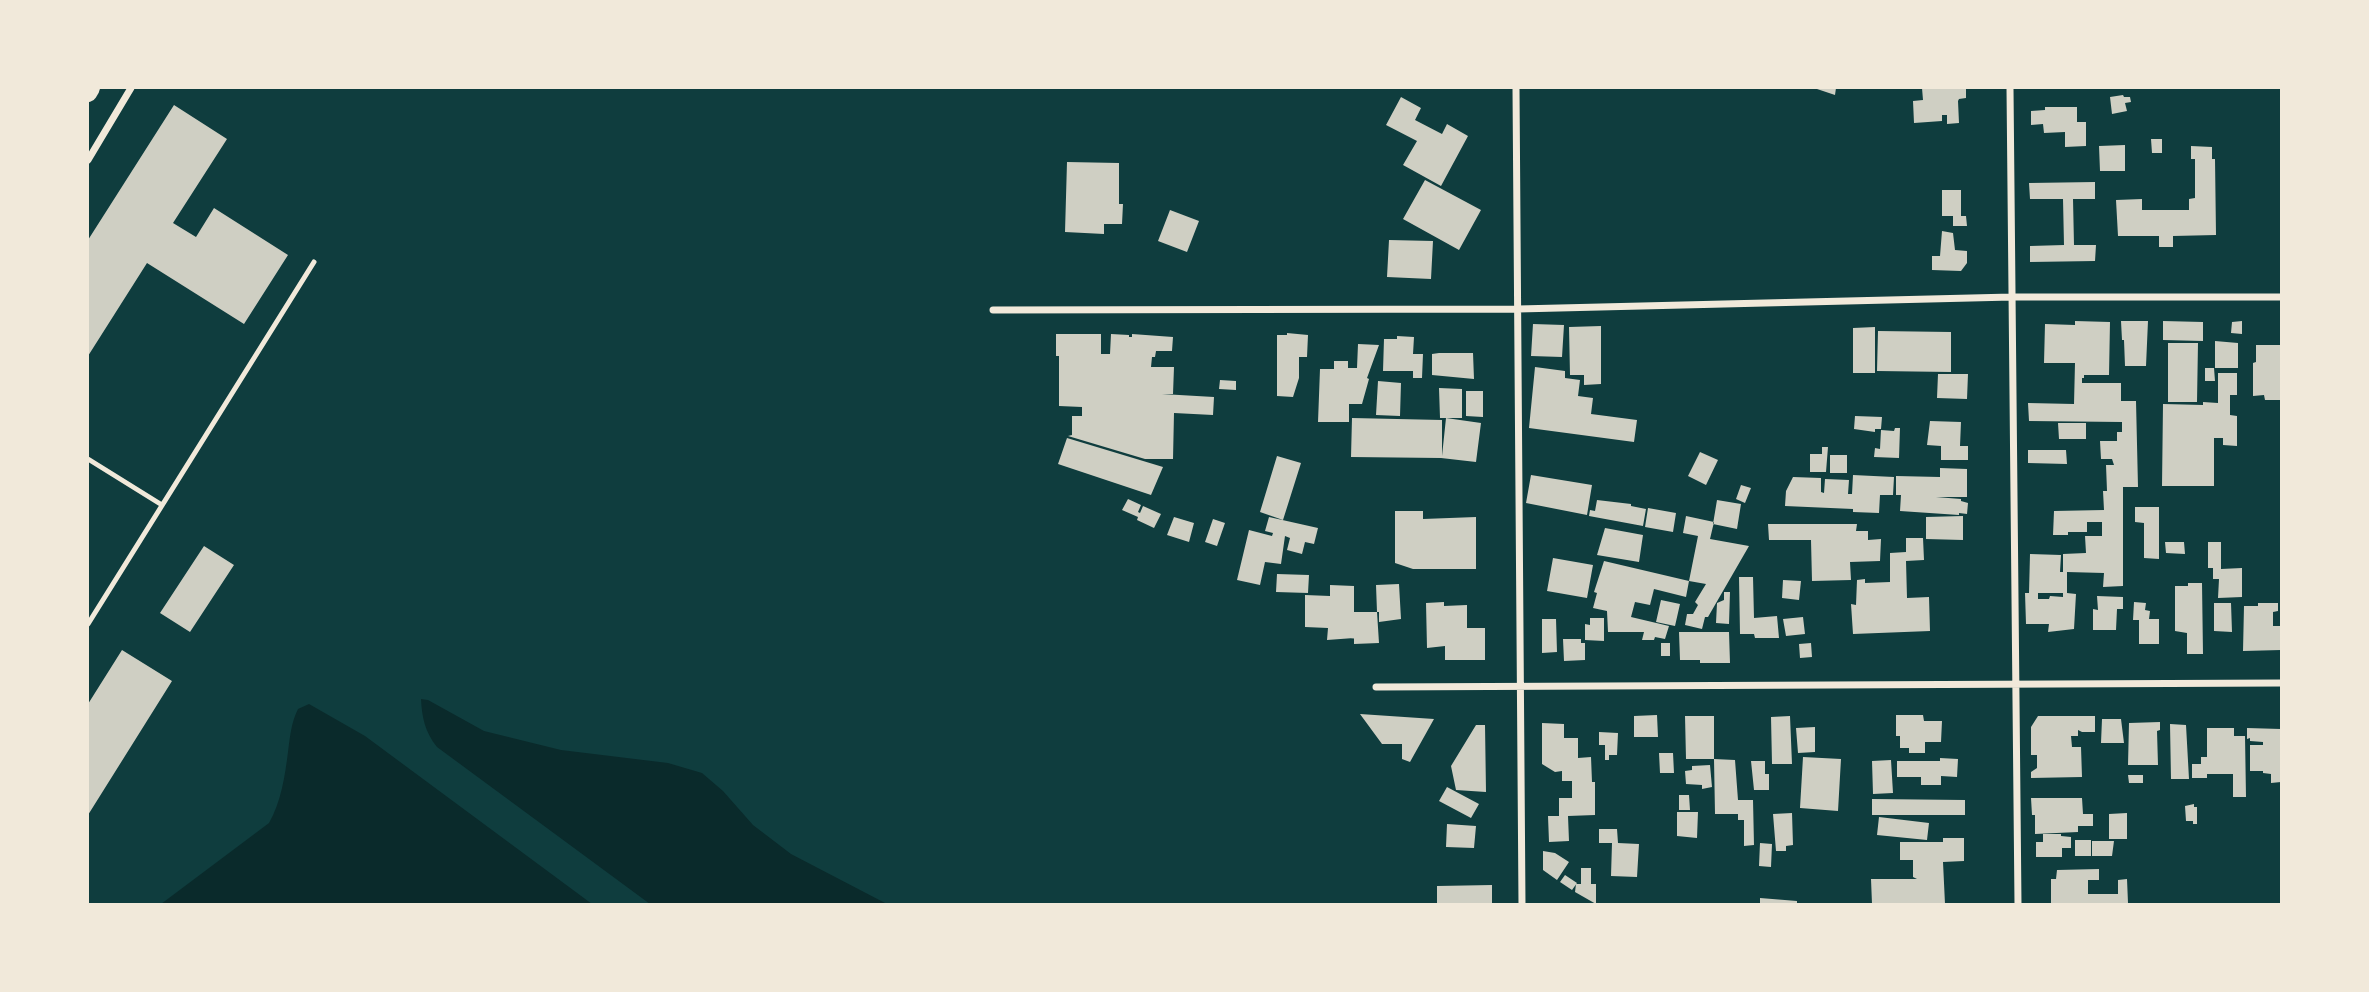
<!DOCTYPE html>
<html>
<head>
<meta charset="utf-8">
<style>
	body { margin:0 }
	#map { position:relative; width:2369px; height:992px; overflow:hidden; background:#0f3d3e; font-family:"Roboto Condensed",sans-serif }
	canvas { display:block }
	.frame { position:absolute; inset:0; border:89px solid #f1e9da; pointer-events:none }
</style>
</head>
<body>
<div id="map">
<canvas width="2369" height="992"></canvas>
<div class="frame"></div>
</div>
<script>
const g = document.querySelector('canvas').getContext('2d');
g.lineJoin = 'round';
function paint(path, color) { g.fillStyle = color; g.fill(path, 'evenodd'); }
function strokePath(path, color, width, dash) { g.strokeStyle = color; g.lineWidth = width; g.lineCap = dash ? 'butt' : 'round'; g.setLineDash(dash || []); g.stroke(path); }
paint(new Path2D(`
	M421 699 428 700 484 731 561 750 668 763 702 773 723 791 753 825 791 854 887 904H650L437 747C425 732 422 718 421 699Z
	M309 704 365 736 592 904H161L269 823C281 802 285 776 288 752 290 737 291 723 298 709Z`), '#0a2a2b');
paint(new Path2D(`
	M1814 88H1836L1835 95Z
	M1922 88H1966V98L1959 99 1958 101 1959 123 1947 124V115H1942V121L1914 123 1913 101 1923 100Z
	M2123 95 2124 97H2130L2131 102 2125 103 2127 111 2112 114 2110 97Z
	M1401 97 1421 108 1415 120 1442 134 1447 124 1468 136 1441 186 1403 165 1417 141 1386 125Z
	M174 105 227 139 173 223 196 237 214 208 288 255 244 324 147 263 88 356V240Z
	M2045 107H2077V122H2086V146L2065 147V132L2044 133 2043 124 2031 125V111L2045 110Z
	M2151 139H2162V153H2152Z
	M2125 145V171H2100L2099 146Z
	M2191 146 2212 147V159H2215L2216 235 2173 236V247H2159V236H2118L2116 200 2142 199V210H2189V199L2195 198V159H2191Z
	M1067 162 1119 163V204H1123L1122 224H1104V234L1065 232Z
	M1425 180 1481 210 1459 250 1403 219Z
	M2095 182V199H2073L2074 245H2096L2095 261 2030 262V246L2064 245 2063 199H2030L2029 183Z
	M1942 190H1961V216H1966L1967 226H1953V216H1942Z
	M1170 210 1199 221 1187 252 1158 241Z
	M1942 231 1953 233 1955 250 1967 251V263L1961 271 1932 270V256H1940Z
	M1389 240 1433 241 1431 279 1387 277Z
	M2075 321 2110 322 2109 375H2084V378H2082V383H2121V401H2136L2138 487H2123V586L2103 587 2104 573 2067 572V593L2076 594 2074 629 2048 632 2049 624H2026L2025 593H2029L2030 554 2061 555 2060 572H2063V554L2086 553 2085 536H2102V522H2087V532H2068V535H2053L2054 511 2104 510 2103 491H2107L2106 465H2114L2112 459H2101L2100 441H2117V432H2122V422L2029 421 2028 403 2074 404 2075 363H2044L2045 324 2075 325ZM2038 593H2063V597L2050 596 2049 599H2038Z
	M2121 321H2148L2146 366H2125L2124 340H2122Z
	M2163 321 2203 322V341L2163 340Z
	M2242 321V334L2231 333 2232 322Z
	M1533 324 1564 325 1562 357 1531 356Z
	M1601 326V384L1584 385V375H1570L1569 327Z
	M1875 327V373H1853V328Z
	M1878 331 1951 332V372L1877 371Z
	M1287 333 1308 335 1307 357H1299V378L1293 397 1277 396V335H1287Z
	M1056 334H1101V354H1110L1111 334 1129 335V337H1132V334L1173 337 1172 351H1156L1155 357H1152L1151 367H1174L1173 394H1162L1214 397 1213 415 1174 413 1173 459H1145L1068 436 1072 435V416H1082V407L1059 406V356H1056Z
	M1397 336 1414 337 1413 354H1423L1422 378H1413V371H1383L1384 339H1397Z
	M2215 341 2238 343V368H2215Z
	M2168 343H2198L2197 402H2168Z
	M1358 344 1379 345 1367 378 1369 379 1362 404H1349V422H1318L1320 369H1334V361H1348V368H1357Z
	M2256 345H2281L2280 400H2265L2264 395 2253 396V363L2256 362Z
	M1439 353H1473L1474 379 1432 375V354Z
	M1535 367 1565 371V378L1580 380 1578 396 1593 398 1591 414 1637 420 1634 442 1529 428Z
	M2205 368H2214L2215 381H2205Z
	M2218 373H2237V395H2230V415L2237 416V446L2223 445V438H2214V486H2162L2163 404 2203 405V402L2218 403Z
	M1938 374H1968L1967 399 1937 398Z
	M1220 380 1236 381V390L1219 389Z
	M1378 381 1401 383 1400 416 1376 415Z
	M1439 388 1462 389V418H1440Z
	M1466 391H1483V417L1466 416Z
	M1855 416 1882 417 1881 429H1875V432L1854 429Z
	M1352 418 1442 420V456L1446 418 1481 423 1476 462 1441 458 1351 457Z
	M1930 421 1961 422 1960 446H1968V460H1941V446L1927 445Z
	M2058 423H2086V439H2059Z
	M1895 428H1900L1899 458 1874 457 1875 448 1880 449 1881 430 1894 431Z
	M1067 438 1163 467 1151 495 1058 464Z
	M1822 447H1828L1826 472H1810V454H1822Z
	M2028 450H2066L2067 464 2028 463Z
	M1700 452 1718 460 1706 485 1688 476Z
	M1830 455H1847V473H1830Z
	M1277 456 1301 463 1283 520 1260 512Z
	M1940 468 1967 469V497H1936L1961 499V501L1968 503 1967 514 1959 513V515L1900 511 1901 495H1896V476L1940 477Z
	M1531 475 1592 485 1587 515 1526 503Z
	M1853 475 1894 477 1893 495H1880L1879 513 1853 512V509L1785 506 1786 491 1793 477 1821 478V492L1824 493 1825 479 1849 480 1848 494H1852Z
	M1741 485 1751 488 1745 503 1736 499Z
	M1128 499 1141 505 1138 512 1140 513 1143 506 1161 514 1154 528 1137 520 1138 517 1122 510Z
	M1597 500 1631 504V506L1646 509 1643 526 1589 516 1590 510 1595 511Z
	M1717 500 1741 504 1737 529 1713 524Z
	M2135 507H2159V559L2144 558V523L2135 522Z
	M1648 508 1676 513 1673 532 1645 527Z
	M1395 511H1423V519L1476 517V569H1413L1395 563Z
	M1686 516 1714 522 1710 539 1749 546 1708 617H1705L1702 629 1685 625 1687 614H1693L1698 605 1695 602 1706 584 1689 581 1686 597 1654 589 1650 605 1635 602 1631 617 1669 626 1665 639 1655 637 1654 640H1642L1644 632H1608L1607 611 1593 608 1597 593 1594 592 1604 561 1689 581 1698 536 1683 533Z
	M1963 516V540L1926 539V517Z
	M1174 517 1194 523 1189 542 1167 535Z
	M1269 517 1318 528 1314 544 1305 542 1302 554 1287 550 1290 538 1285 536 1281 564 1265 562 1260 585 1237 580 1249 530 1272 536 1273 533 1265 531Z
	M1213 519 1225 523 1217 546 1205 542Z
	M1768 524H1857L1856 531H1868V540L1881 539 1880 561 1850 562 1851 580 1812 581 1811 540H1769Z
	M1605 528 1643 535 1639 562 1597 555Z
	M1906 538H1923L1924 560 1906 561 1907 598 1929 597 1930 631 1853 634 1851 604 1856 605 1857 580 1865 579V583L1890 582V553L1906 552Z
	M2165 542H2184L2185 554 2166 553Z
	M2208 542H2221V569L2242 568V597L2218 598 2219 579H2213V568H2208Z
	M204 546 234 565 190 632 160 613Z
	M1553 558 1593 565 1587 598 1547 591Z
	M1277 574 1309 575 1308 593 1276 592Z
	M1739 577H1753L1754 618 1777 616 1779 638H1755L1754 634H1740Z
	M1783 580 1801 581 1799 600 1782 598Z
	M2188 583H2202L2203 654H2187V633L2175 631V586H2188Z
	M1399 584 1401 619 1379 622V612H1377L1379 643 1354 644V612H1377L1376 585Z
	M1330 585 1354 586V638L1327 640 1328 628 1305 627V595L1330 596Z
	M1724 592H1730L1729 624 1716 623 1717 603 1724 600Z
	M2097 596 2123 597V609H2117L2116 630H2093V609L2098 610Z
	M1661 600 1680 604 1675 626 1656 622Z
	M1444 602V606L1467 605V628H1485V660H1445V646L1427 648 1426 603Z
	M2134 602 2146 603 2145 610 2150 611 2149 619H2159V644H2139V620H2133Z
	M2214 603H2231L2232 632 2214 631Z
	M2258 603H2278V611L2273 612V626H2280L2281 650 2243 651 2244 606H2258Z
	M1803 617 1805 634 1786 636 1783 619Z
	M1590 618H1604V641L1585 640V624L1590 625Z
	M1542 619H1556L1557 652 1542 653Z
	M1679 632H1729L1730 663H1700V660H1680Z
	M1563 639H1581V643H1585V660L1564 661Z
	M1661 643H1670V656H1661Z
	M1811 643 1812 657 1800 658 1799 644Z
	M122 650 172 681 88 815V704Z
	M1360 714 1434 719 1410 762 1402 759V744H1382Z
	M1657 715 1658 737H1634V716Z
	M1896 715H1923L1924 721H1942L1941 742H1925V753H1909V748H1900V736H1896Z
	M1685 716H1714V759H1686Z
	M1790 716 1792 764H1772L1771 717Z
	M2038 716H2095V732H2082L2078 730V736H2071L2072 747H2081L2082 777 2031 778V772L2037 768V755H2031V727Z
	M2102 719H2121L2124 743H2101Z
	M2160 722V730L2157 731 2158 765H2128L2129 723Z
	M1542 723 1564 724V738H1578V758L1591 757 1592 782H1595V815L1568 816 1569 841 1549 842 1548 816H1559V798H1572V781H1562V771L1555 772 1542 764Z
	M2170 724 2186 725 2189 779H2171Z
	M1476 725H1485L1486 792 1456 790 1451 766Z
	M1815 727V752L1798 753 1796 728Z
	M2207 728H2234V736H2245L2246 797H2233V774H2207V778H2192V764H2201V757H2207Z
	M2247 728 2281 729V782L2271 783V774L2263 773V771H2250V745H2263V742L2250 741V738L2247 739Z
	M1599 732 1618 733 1617 755H1609V760H1605V745H1599Z
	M1659 753H1673L1674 773H1660Z
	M1803 757 1841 759 1838 811 1800 808Z
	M1940 758 1958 759 1957 777 1941 776V785H1921V777H1897V761H1940Z
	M1714 759 1735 760 1738 800H1753L1754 845 1744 846V820H1738V814H1715Z
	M1891 760 1893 793 1873 794 1872 761Z
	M1751 761H1765V774H1769V790H1754Z
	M1710 765 1712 787 1702 789V785L1686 784 1685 771 1692 770V766Z
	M2128 775H2143V783H2129Z
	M1447 787 1479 804 1471 818 1439 801Z
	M1679 795H1689L1690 810H1679Z
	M2031 798H2082L2083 814H2093V826H2078V832L2035 834V815H2032Z
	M1872 799 1965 800V815H1872Z
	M2194 804V807H2197V824H2193V821H2186L2185 806Z
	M1677 812H1698L1697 838 1677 836Z
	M1792 813 1793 845 1786 846V851H1776L1773 814Z
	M2127 813V839H2109V814Z
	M1879 817 1929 823 1927 840 1877 835Z
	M1447 824 1476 826 1474 848 1446 847Z
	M1599 829H1617L1618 843 1639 844 1637 877 1611 876 1612 843H1599Z
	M2043 834H2061V836L2071 837V848H2062V857H2036V842H2043Z
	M1943 838H1964V861L1943 862 1945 904H1872L1871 879H1917L1913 877V860H1900V842H1943Z
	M2075 840H2091V856H2075Z
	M2092 841H2114L2112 856H2092Z
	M1760 843 1772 844 1771 867 1759 866Z
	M1543 851 1555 853 1569 862 1557 880 1543 870Z
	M1581 868H1591V884H1596V904L1575 892 1576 884H1581Z
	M2099 869V880H2088V894H2118V880L2127 879 2128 903H2051V879H2056L2057 870Z
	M1565 875 1577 883 1572 890 1560 882Z
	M1492 885V904H1437V886Z
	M1760 898 1797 901V904H1760Z`), '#cfcfc3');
strokePath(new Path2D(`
	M88 459 162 505
	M88 624 314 262`), '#f1e9da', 5);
strokePath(new Path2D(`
	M1516 88 1522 904
	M2010 88 2018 904
	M88 160 131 88
	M993 310 1518 309 2012 297H2282
	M1376 687 2282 683`), '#f1e9da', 7);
strokePath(new Path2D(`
	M88 93 91 88`), '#f1e9da', 18);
</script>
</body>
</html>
